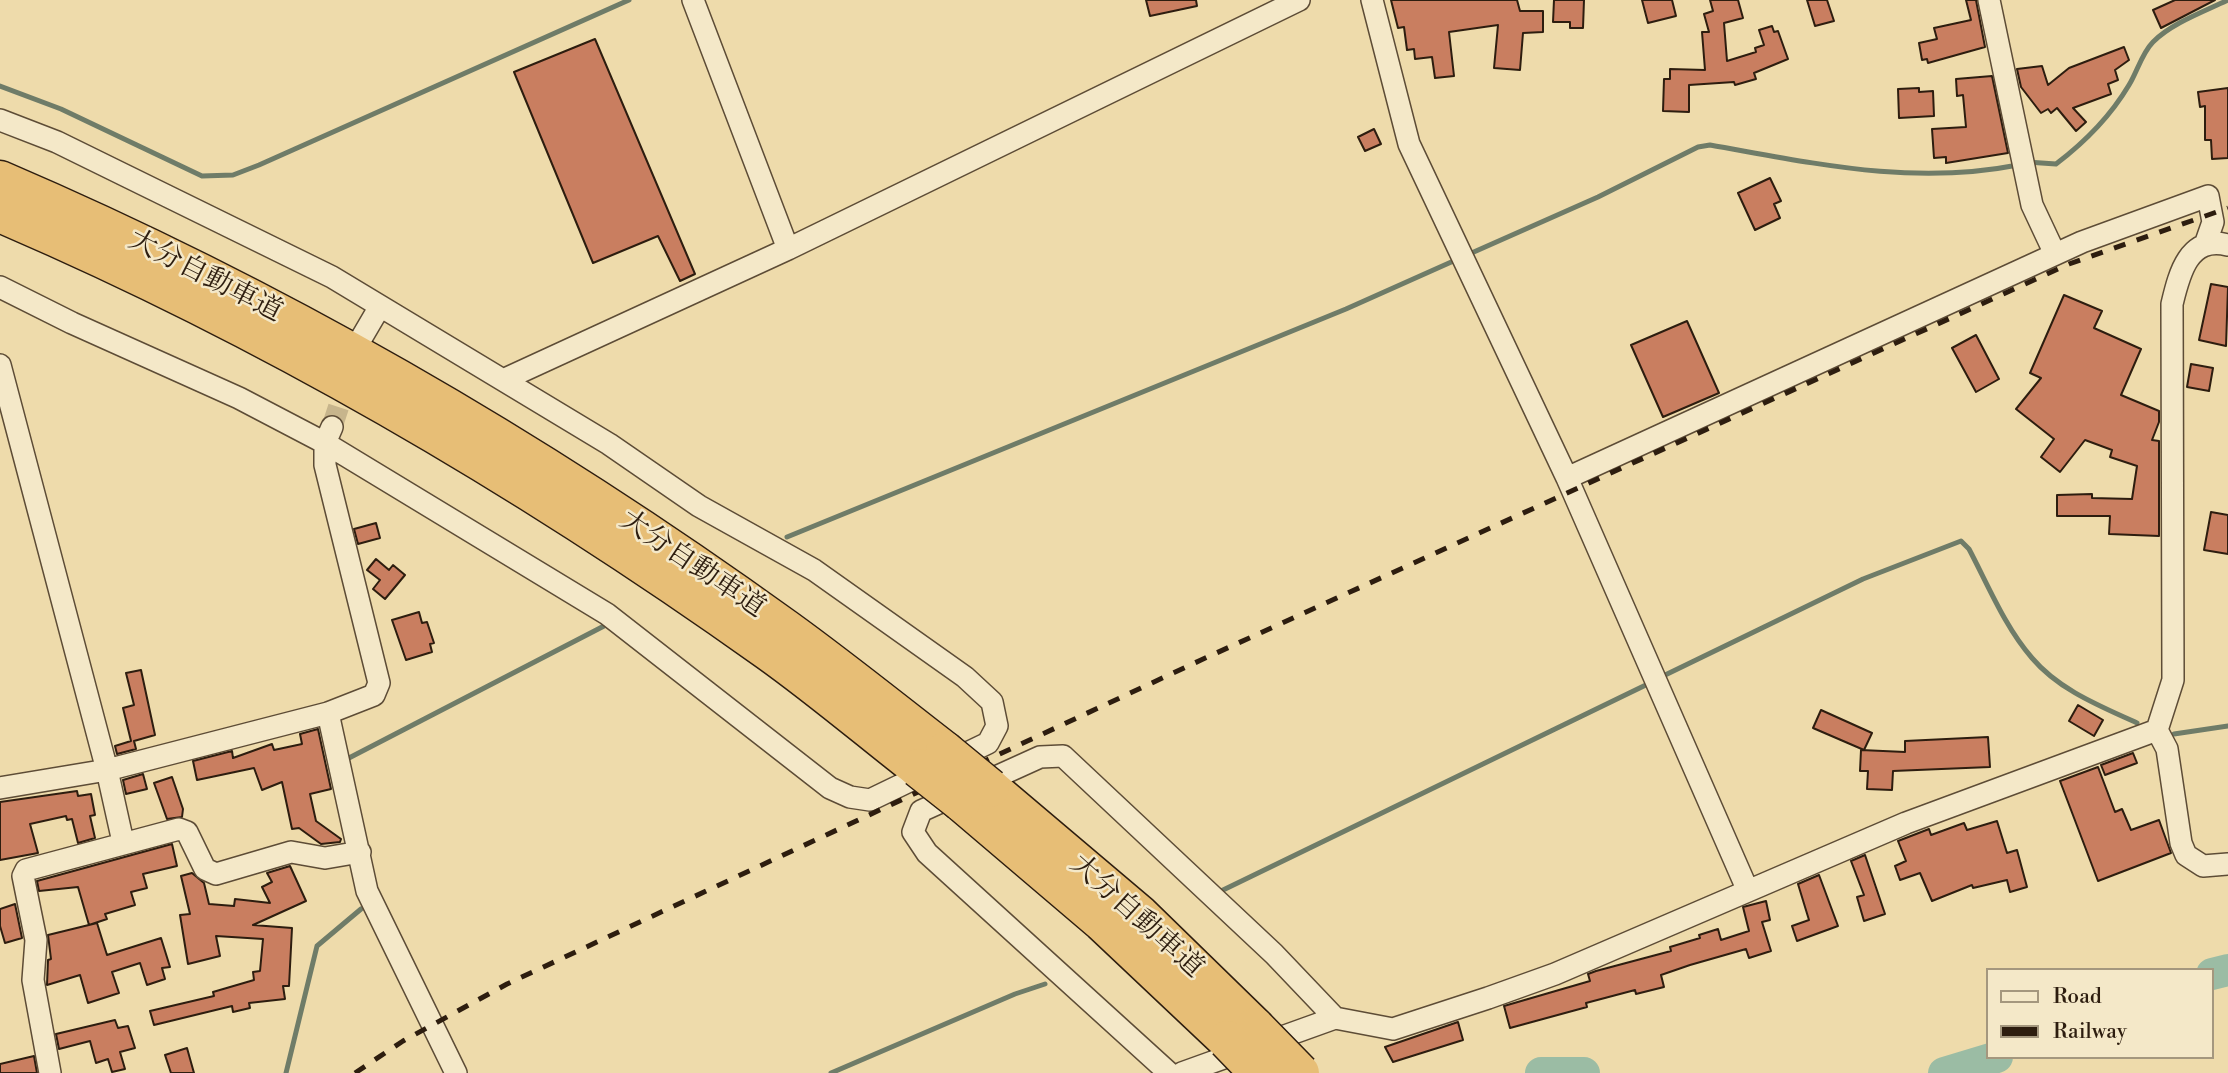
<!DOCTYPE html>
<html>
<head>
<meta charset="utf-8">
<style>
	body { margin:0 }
	#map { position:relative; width:2228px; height:1073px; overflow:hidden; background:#eedbab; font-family:"Libre Bodoni",serif }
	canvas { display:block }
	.legend { position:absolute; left:1986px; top:968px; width:228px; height:91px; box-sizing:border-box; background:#f4e8c8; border:2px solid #a4977e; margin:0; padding:9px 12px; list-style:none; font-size:21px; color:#2d1d0f }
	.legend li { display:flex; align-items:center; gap:14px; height:35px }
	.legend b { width:35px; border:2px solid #a4977e }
</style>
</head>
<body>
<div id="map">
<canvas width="2228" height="1073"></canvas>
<ul class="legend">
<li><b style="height:9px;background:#f4e8c8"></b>Road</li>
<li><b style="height:9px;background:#2d1d0f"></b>Railway</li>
</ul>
</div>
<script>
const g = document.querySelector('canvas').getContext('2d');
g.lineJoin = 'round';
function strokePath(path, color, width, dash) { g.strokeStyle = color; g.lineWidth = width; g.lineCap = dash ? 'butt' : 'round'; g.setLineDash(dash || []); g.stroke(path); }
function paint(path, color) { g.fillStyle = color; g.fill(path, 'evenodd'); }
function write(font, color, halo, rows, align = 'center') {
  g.font = font + ' "Libre Bodoni","Noto Serif JP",serif'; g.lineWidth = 5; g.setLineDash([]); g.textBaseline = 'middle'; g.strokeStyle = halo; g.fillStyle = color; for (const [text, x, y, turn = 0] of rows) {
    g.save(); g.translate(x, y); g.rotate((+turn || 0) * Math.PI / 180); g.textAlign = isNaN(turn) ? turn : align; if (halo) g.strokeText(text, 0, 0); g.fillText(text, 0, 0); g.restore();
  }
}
strokePath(new Path2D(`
	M0 86 61 109 202 176 233 175 259 165 629 0
	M2027 162 2056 164C2085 142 2110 117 2129 85 2137 72 2142 53 2153 42 2172 23 2203 12 2228 0
	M1467 255 1598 197 1698 147 1710 145C1813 163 1912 186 2018 165
	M787 537 1346 309 1458 259
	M1661 677 1863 579 1961 541 1969 549C1988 585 2005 627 2032 658 2059 690 2100 706 2137 723
	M2174 734 2228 726
	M347 764V759L604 626
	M1221 891 1652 682
	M286 1073 317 946 361 909
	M831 1073 1015 994 1045 984`), '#6f7c68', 5);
strokePath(new Path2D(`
	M2212 974 2228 970
	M1541 1073H1584
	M1944 1073 1997 1057`), '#9bbca4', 32);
const building = new Path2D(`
	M1146 0H1196L1197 6 1150 16Z
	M1391 0H1517L1520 11H1543V32L1523 33 1520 70 1494 68 1498 25 1449 32 1454 76 1435 78 1432 57 1415 59 1414 49 1407 50 1404 27 1398 28Z
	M1554 0H1584L1583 28H1570V22H1553Z
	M1642 0H1672L1676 16 1648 23Z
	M1710 0H1738L1743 18 1724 23 1727 61 1756 52 1755 48 1764 45 1759 30 1772 26 1774 32 1778 31 1788 59 1754 73 1756 79 1735 85 1734 82 1689 85V112L1663 111 1664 79H1670V69L1705 70 1702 32H1709L1704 14 1713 11Z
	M1807 0H1827L1834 21 1815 26Z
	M1966 0H1976L1985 47 1928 63 1927 59 1922 60 1919 43 1937 39 1934 28 1971 20Z
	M2175 0H2215L2161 28 2153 10Z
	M595 39 695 274 680 281 658 236 593 263 514 72Z
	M2124 47 2129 60 2115 70 2118 80 2108 84 2111 94 2073 108 2086 122 2076 131 2057 108 2051 113 2048 109 2041 113 2021 87 2017 69 2042 66 2048 85 2069 68Z
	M1992 76 2008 153 1946 163V157L1934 158 1932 129 1966 127 1963 95 1957 96 1956 79Z
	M1919 88V92L1933 91 1934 116 1899 118 1898 89Z
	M2228 88V158L2212 159 2211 140H2205V106L2200 107 2198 92Z
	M1374 129 1381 144 1365 151 1358 137Z
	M1770 178 1781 201 1774 204 1780 218 1755 230 1738 193Z
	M2211 284 2228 287 2226 346 2199 340Z
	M2064 295 2102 311 2094 328 2141 349 2121 395 2159 411V422L2152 440 2159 441V536L2109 534 2110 516H2057V495L2092 494V498L2132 499 2137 466 2110 457 2112 450 2085 440 2060 472 2041 457 2054 439 2016 409 2041 378 2030 373Z
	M1687 321 1719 393 1663 417 1631 345Z
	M1976 335 1999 379 1976 392 1952 348Z
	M2191 364 2213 368 2209 391 2187 387Z
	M2211 512 2228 515V554L2204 550Z
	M376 523 380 538 358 544 354 529Z
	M376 559 389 570 393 565 405 575 385 599 373 589 380 580 367 570Z
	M419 612 422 623 427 622 434 643 430 644 432 652 406 660 392 620Z
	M141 670 155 735 134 741 136 749 117 754 115 746 131 741 123 708 134 705 126 673Z
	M2078 705 2103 720 2094 736 2069 721Z
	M1821 710 1872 733 1864 750 1813 728Z
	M318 729 331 789 310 794 316 821 341 839 340 842 321 844 299 828 292 829 282 782 262 790 254 768 197 780 193 761 232 751 233 758 272 744 274 750 302 744 300 734Z
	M1988 737 1990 767 1893 771 1892 790 1867 789 1868 771H1860L1861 750 1905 752V741Z
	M2133 753 2137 763 2105 775 2101 765Z
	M2098 767 2115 812 2122 809 2131 830 2159 820 2171 853 2098 881 2060 781Z
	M143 774 147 789 126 794 123 780Z
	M172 777 183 809 182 817 167 819 154 783Z
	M77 791 78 796 91 794 95 815 90 816 95 838 78 843 72 819 67 820 66 816 30 824 38 853 0 860V802Z
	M1997 821 2007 853 2017 850 2027 887 2010 892 2007 880 1973 888 1972 885 1932 901 1920 873 1900 880 1895 866 1906 861 1898 841 1929 829 1931 835 1964 823 1967 830Z
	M172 844 177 866 143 874 147 888 131 892 135 905 105 914 107 919 89 925 78 887 39 891 37 881Z
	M1865 855 1885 914 1864 921 1857 897 1864 895 1851 861Z
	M290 866 306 901 253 925 292 928 289 986H283L285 999 249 1003 250 1008 233 1012 232 1006 154 1025 150 1011 214 996 213 992 254 980 253 972 260 971 263 939 216 936 220 956 188 964 180 915 190 914 181 876 192 873 204 883 209 904 234 906 235 899 270 903 262 887 272 882 267 873Z
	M1819 875 1838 926 1797 941 1792 926 1809 920 1798 884Z
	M1766 901 1770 920 1762 922 1771 951 1749 958 1746 949 1690 965 1661 975 1664 987 1636 994 1635 990 1586 1003 1587 1007 1510 1028 1504 1006 1590 981 1588 974 1596 971 1671 951 1670 947 1700 938 1699 935 1718 929 1721 940 1749 931 1743 907Z
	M15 904 22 938 5 943 0 926V909Z
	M97 923 107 955 161 938 170 967 162 968 165 979 147 985 140 963 112 972 119 993 88 1003 80 975 47 985 48 960 51 959 48 935Z
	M115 1020 118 1028 128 1026 135 1048 120 1052 125 1069 112 1072 108 1059 96 1063 90 1041 59 1049 56 1034Z
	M1458 1022 1463 1040 1393 1062 1385 1047Z
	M187 1048 194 1073H171L165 1055Z
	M34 1056 37 1073H0V1064Z`);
paint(building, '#c97e60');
strokePath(building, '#2d1d0f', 2);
strokePath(new Path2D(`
	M332 427 349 375`), '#c7b58c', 21, [21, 10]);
const street = new Path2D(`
	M693 0 788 249
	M1372 0 1409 144 1567 478 1748 891
	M1989 0 2032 205 2055 254
	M0 120 57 142 332 277 609 444 699 506 814 570 965 677 992 702 997 726 988 743 870 800 850 797 830 788 607 614 325 443 239 398 72 323 0 287
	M362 337 379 308
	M0 365 107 770 123 842
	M503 380 788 249 1299 0
	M1567 478 2082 242 2208 196 2213 222 2205 245
	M328 713 367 891 456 1073
	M2157 730 2167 749 2181 843 2186 855 2203 866 2228 864
	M0 788 107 770 328 713 374 695 379 683 325 465V443L332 427
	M50 1073 33 980 36 940 23 876 26 870 179 829 187 832 205 869 216 874 291 852 325 858 360 852
	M1169 1073 927 853 913 832 921 811 1040 757 1063 756 1274 954 1335 1018
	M1182 1073 1335 1018 1393 1029 1488 998 1555 974 1906 823 2157 730 2173 680 2172 304C2179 275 2188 235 2228 245`);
const highway = new Path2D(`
	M0 180C278 299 541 452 786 629 840 668 892 710 945 751
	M0 213C271 329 528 480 768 651 820 688 868 729 918 768
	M990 788 1140 915 1255 1027
	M961 802 1102 922 1227 1040`);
strokePath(street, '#5d4c36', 24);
strokePath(highway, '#2d1d0f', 41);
strokePath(street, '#f4e8c8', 21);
strokePath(highway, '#e7be76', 38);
strokePath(new Path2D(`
	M355 1073 403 1041 507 984 1201 660 2069 264 2228 208`), '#2d1d0f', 5, [12, 12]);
const highwayBridge = new Path2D(`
	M945 751 990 788
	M918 768 961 802
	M1255 1027 1300 1073
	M1227 1040 1259 1073`);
strokePath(highwayBridge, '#2d1d0f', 41, []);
strokePath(highwayBridge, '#e7be76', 38);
write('28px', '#2d1d0f', '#f4e8c8', [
	["大分自動車道",205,277,27],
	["大分自動車道",692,565,34],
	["大分自動車道",1136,917,42]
]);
</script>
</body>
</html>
